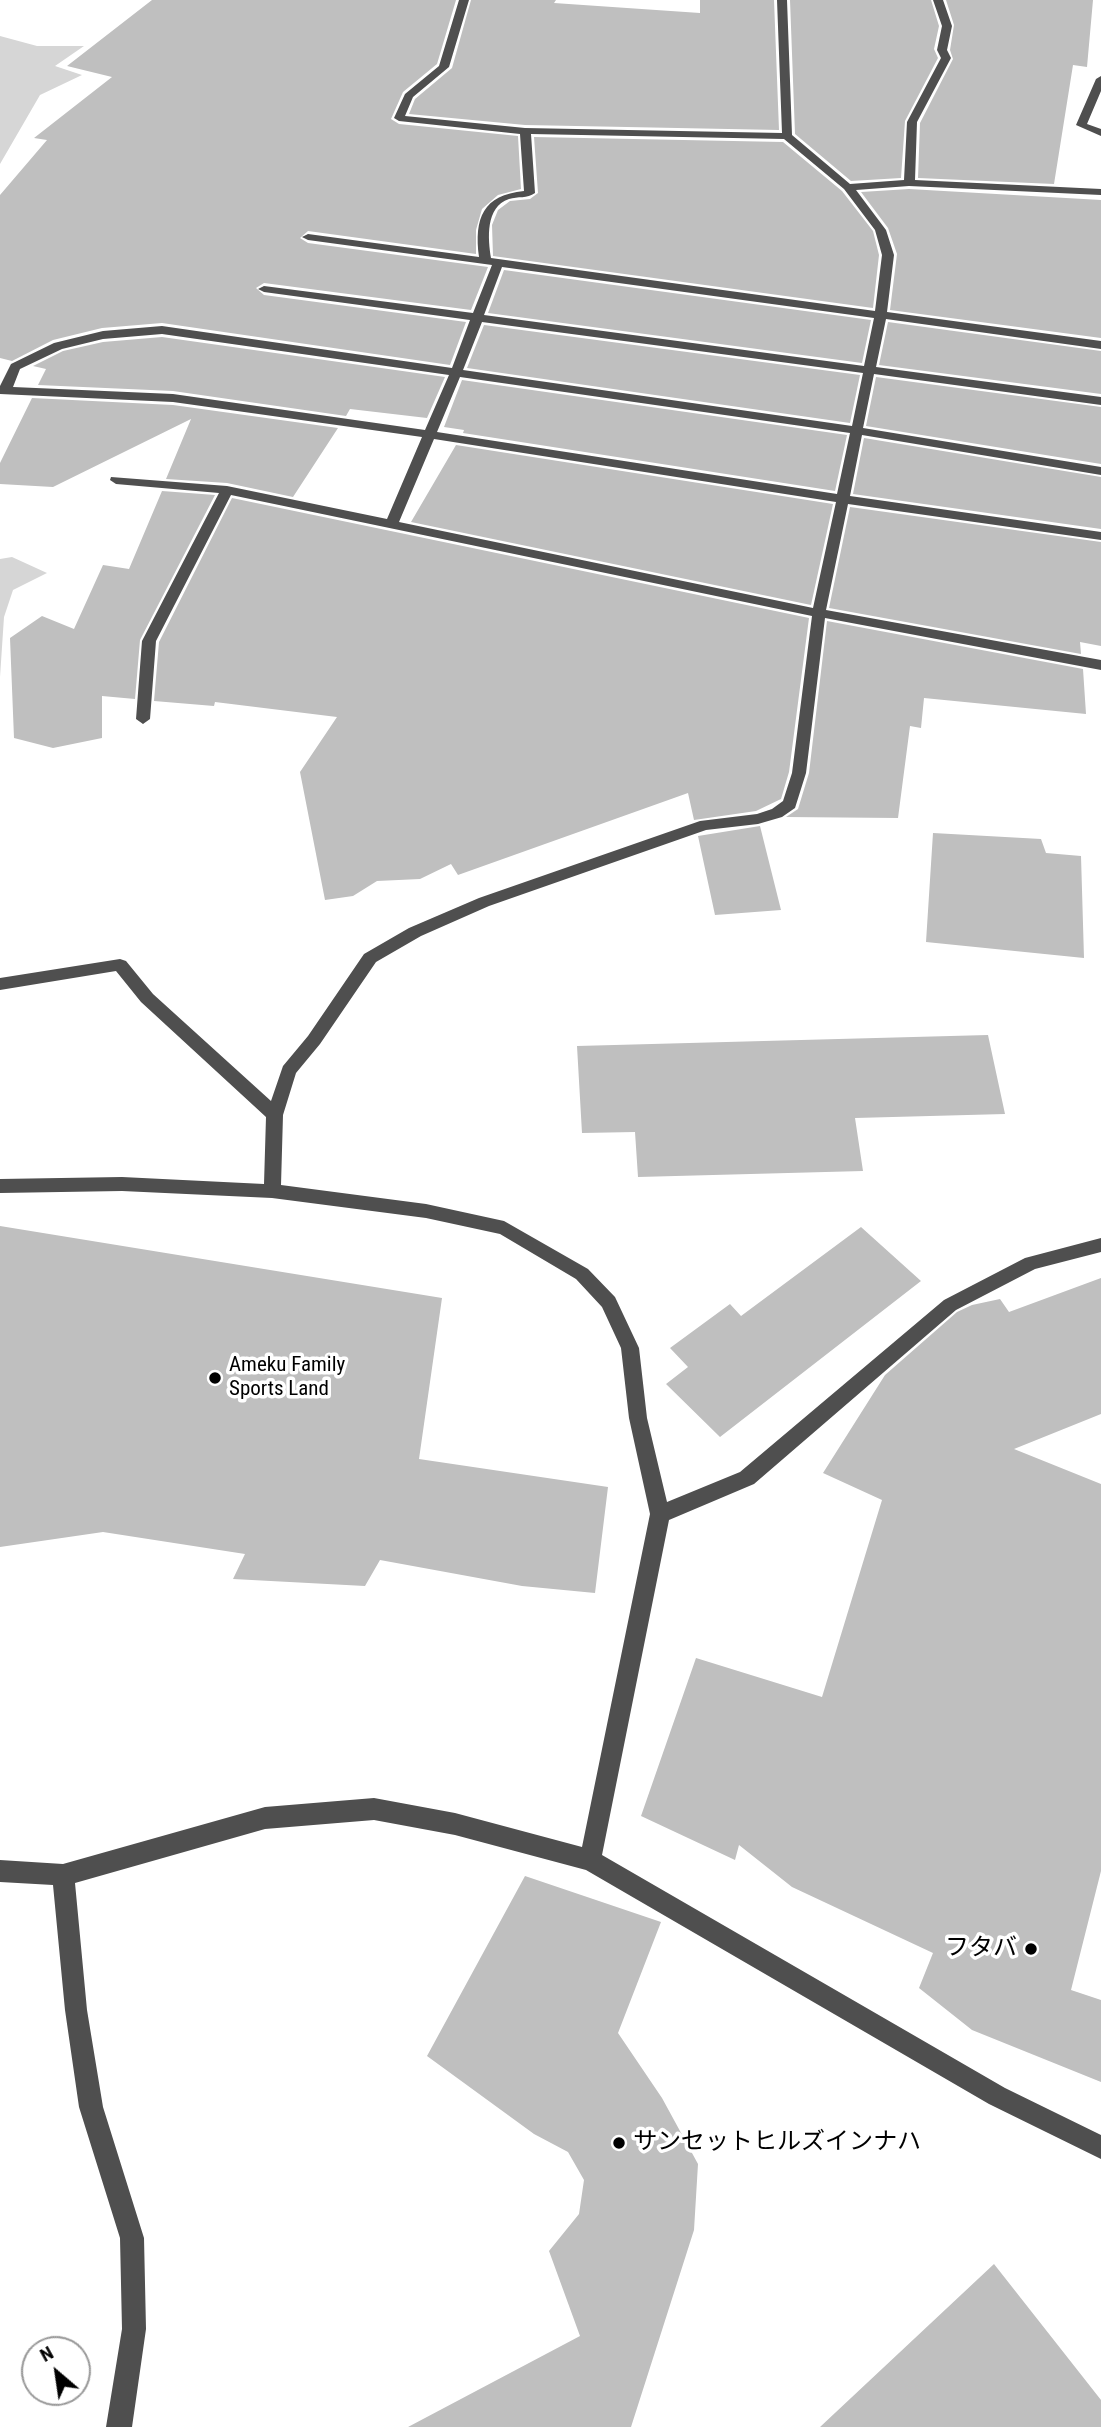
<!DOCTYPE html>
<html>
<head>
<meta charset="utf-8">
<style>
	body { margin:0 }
	#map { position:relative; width:1101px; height:2427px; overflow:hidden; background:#fff; font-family:"Roboto Condensed",sans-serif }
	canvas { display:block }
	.north { position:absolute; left:21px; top:2336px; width:70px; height:70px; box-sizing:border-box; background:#fff; border:2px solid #999; border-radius:50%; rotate:331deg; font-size:19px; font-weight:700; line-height:28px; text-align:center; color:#000 }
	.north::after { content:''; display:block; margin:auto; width:24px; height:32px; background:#000; clip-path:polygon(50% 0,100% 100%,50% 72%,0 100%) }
</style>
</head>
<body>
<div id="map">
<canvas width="1101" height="2427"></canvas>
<div class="north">N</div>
</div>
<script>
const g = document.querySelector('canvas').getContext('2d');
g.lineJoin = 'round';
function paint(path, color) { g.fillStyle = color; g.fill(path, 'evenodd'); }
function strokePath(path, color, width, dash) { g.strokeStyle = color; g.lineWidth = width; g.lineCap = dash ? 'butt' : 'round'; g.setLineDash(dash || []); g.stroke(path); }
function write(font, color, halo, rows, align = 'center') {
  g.font = font + ' "Roboto Condensed","Noto Sans JP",sans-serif'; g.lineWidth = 7; g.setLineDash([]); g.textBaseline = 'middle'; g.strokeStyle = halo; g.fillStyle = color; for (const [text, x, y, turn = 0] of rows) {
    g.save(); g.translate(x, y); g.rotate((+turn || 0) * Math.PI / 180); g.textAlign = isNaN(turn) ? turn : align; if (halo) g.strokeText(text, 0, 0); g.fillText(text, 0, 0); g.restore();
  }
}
paint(new Path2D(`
	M0 36 37 46H84L55 66 82 75 40 95 0 164Z
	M12 557 47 573 13 590 4 617 0 677V559Z`), '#d6d6d6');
paint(new Path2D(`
	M152 0H456L437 64 403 92 391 119 399 124 518 136 521 189 498 195 482 209 476 230V254L308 231 300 238 308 243 488 267 471 310 264 283 256 288 264 295 466 322 450 365 162 323 102 328 53 340 12 361 0 358V195L47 140 34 138 112 77 67 66Z
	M471 0H556L554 3 700 13V0H774L779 130 525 125 409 114 415 99 452 68Z
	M790 0H931L939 26 934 49 938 58 905 121 901 178 851 181 795 134Z
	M946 0H1093L1087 67 1073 65 1054 184 918 178 920 123 953 59 950 50 954 25Z
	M534 137 783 142 842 191 873 231 879 255 873 308 493 256 492 225 498 210 510 201 530 199 538 193Z
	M909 189 1101 200V338L890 310 897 254 888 228 861 192Z
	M504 270 871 320 862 363 488 313Z
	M888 322 1101 351V394L879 365Z
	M484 325 860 375 850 423 467 368Z
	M162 337 445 377 427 418 350 409 346 416 173 391 38 385 46 369 33 366 63 351 103 342Z
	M876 377 1101 407V464L866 426Z
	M462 380 847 435 835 491 463 433 464 430 444 427Z
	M32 398 173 405 338 428 293 497 227 483 166 479 191 419 53 487 0 484V463Z
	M864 438 1101 477V529L853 494Z
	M456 445 833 504 811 605 411 522Z
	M162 491 215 495 140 640 135 699 102 696V738L53 748 14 738 10 638 42 616 74 629 103 565 129 569Z
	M232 498 809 618 789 772 781 799 756 811 694 820 688 793 458 875 451 864 420 879 377 881 353 896 325 900 300 772 337 717 215 702 214 706 154 701 159 642Z
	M850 507 1101 542V646L1080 642 1081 654 829 608Z
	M827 621 1083 669 1086 714 924 698 921 728 910 726 898 818 786 817 798 809 809 773Z
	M760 826 781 910 715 915 698 836Z
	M933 833 1041 839 1046 853 1081 856 1084 958 926 942Z
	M988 1035 1005 1114 855 1118 863 1171 638 1177 635 1132 582 1133 577 1046Z
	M0 1226 442 1298 419 1459 608 1487 595 1593 522 1586 380 1560 365 1586 233 1579 245 1554 103 1532 0 1547Z
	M861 1227 921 1281 720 1437 666 1384 688 1367 670 1348 730 1304 741 1316Z
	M1101 1278V1414L1014 1449 1101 1484V1871L1071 1990 1101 2000V2082L972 2030 919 1988 933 1953 792 1887 739 1845 735 1860 641 1816 696 1658 822 1697 882 1500 823 1473 885 1375 957 1312 972 1305 1000 1299 1009 1312Z
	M525 1876 661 1922 618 2033 662 2098 698 2164 694 2230 631 2427H408L580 2336 549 2251 579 2214 584 2180 568 2152 534 2134 427 2056Z
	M994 2264 1101 2400V2427H820Z`), '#bfbfbf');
paint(new Path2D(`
	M459 0H469L449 67 413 97 405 116 525 128 782 133 777 0H787L792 135 850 184 904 180 907 122 941 58 937 50 942 26 933 0H943L952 26 947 50 951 58 917 122 915 180 1101 189V195L909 186 856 190 886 230 894 255 887 312 1101 341V349L886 319 876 367 1101 397V405L874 374 863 428 1101 467V475L862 435 850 496 1101 532V540L848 504 826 610 1101 660V670L825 618 806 773 795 808 782 817 758 824 706 830 489 906 421 936 376 962 320 1044 296 1073 283 1115 281 1185 426 1204 504 1221 588 1269 615 1297 639 1348 647 1418 667 1502 740 1472 944 1300 1025 1258 1101 1238V1252L1035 1269 956 1310 754 1484 669 1520 602 1855 1005 2088 1101 2135V2159L989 2104 586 1870 455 1835 374 1820 265 1829 75 1883 87 2010 103 2107 144 2238 146 2329 132 2427H106L122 2329 120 2238 79 2107 65 2010 53 1885 0 1882V1860L63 1864 265 1807 374 1798 455 1813 582 1847 650 1514 629 1418 621 1348 602 1307 576 1279 500 1234 426 1218 272 1198 122 1191 0 1193V1179L122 1177 264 1184 266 1117 141 1002 116 971 0 990V978L120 959 126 961 153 994 271 1101 283 1066 308 1036 364 954 409 928 479 898 700 821 757 814 772 809 783 801 792 773 812 616 231 495 156 641 150 719 143 724 136 719 142 641 219 493 116 484 110 480 111 477 227 486 387 519 422 437 173 402 0 394V386L11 364 54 343 103 331 162 326 452 368 470 320 264 292 258 289 264 286 473 313 492 265 308 240 302 237 308 234 479 257C474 218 483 195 524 191L520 134 399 121 394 118 405 94 439 66ZM531 134 784 139 844 189 875 230 882 255 875 311 491 258C488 239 485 207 509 199 518 196 527 199 535 193ZM502 267 874 318 864 366 484 315ZM482 322 863 373 852 426 463 370ZM162 334 449 375 425 430 173 394 13 387 20 369 62 349 103 339ZM460 377 850 433 837 494 437 432ZM434 439 836 502 813 608 399 522Z
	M1101 76V91L1087 124 1101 129V136L1076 125 1096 79Z`), '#4f4f4f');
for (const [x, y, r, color] of [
	[215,1378,7,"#000"],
	[1031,1949,7,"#000"],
	[619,2143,7,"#000"]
]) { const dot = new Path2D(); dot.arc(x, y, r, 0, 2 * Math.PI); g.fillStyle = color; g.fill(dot); strokePath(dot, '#fff', 2.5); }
write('21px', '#000', '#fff', [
	["Ameku Family",229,1366],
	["Sports Land",229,1390]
], 'left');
write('24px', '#000', '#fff', [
	["フタバ",1017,1949],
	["サンセットヒルズインナハ",633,2143,"left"]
], 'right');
</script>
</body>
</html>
